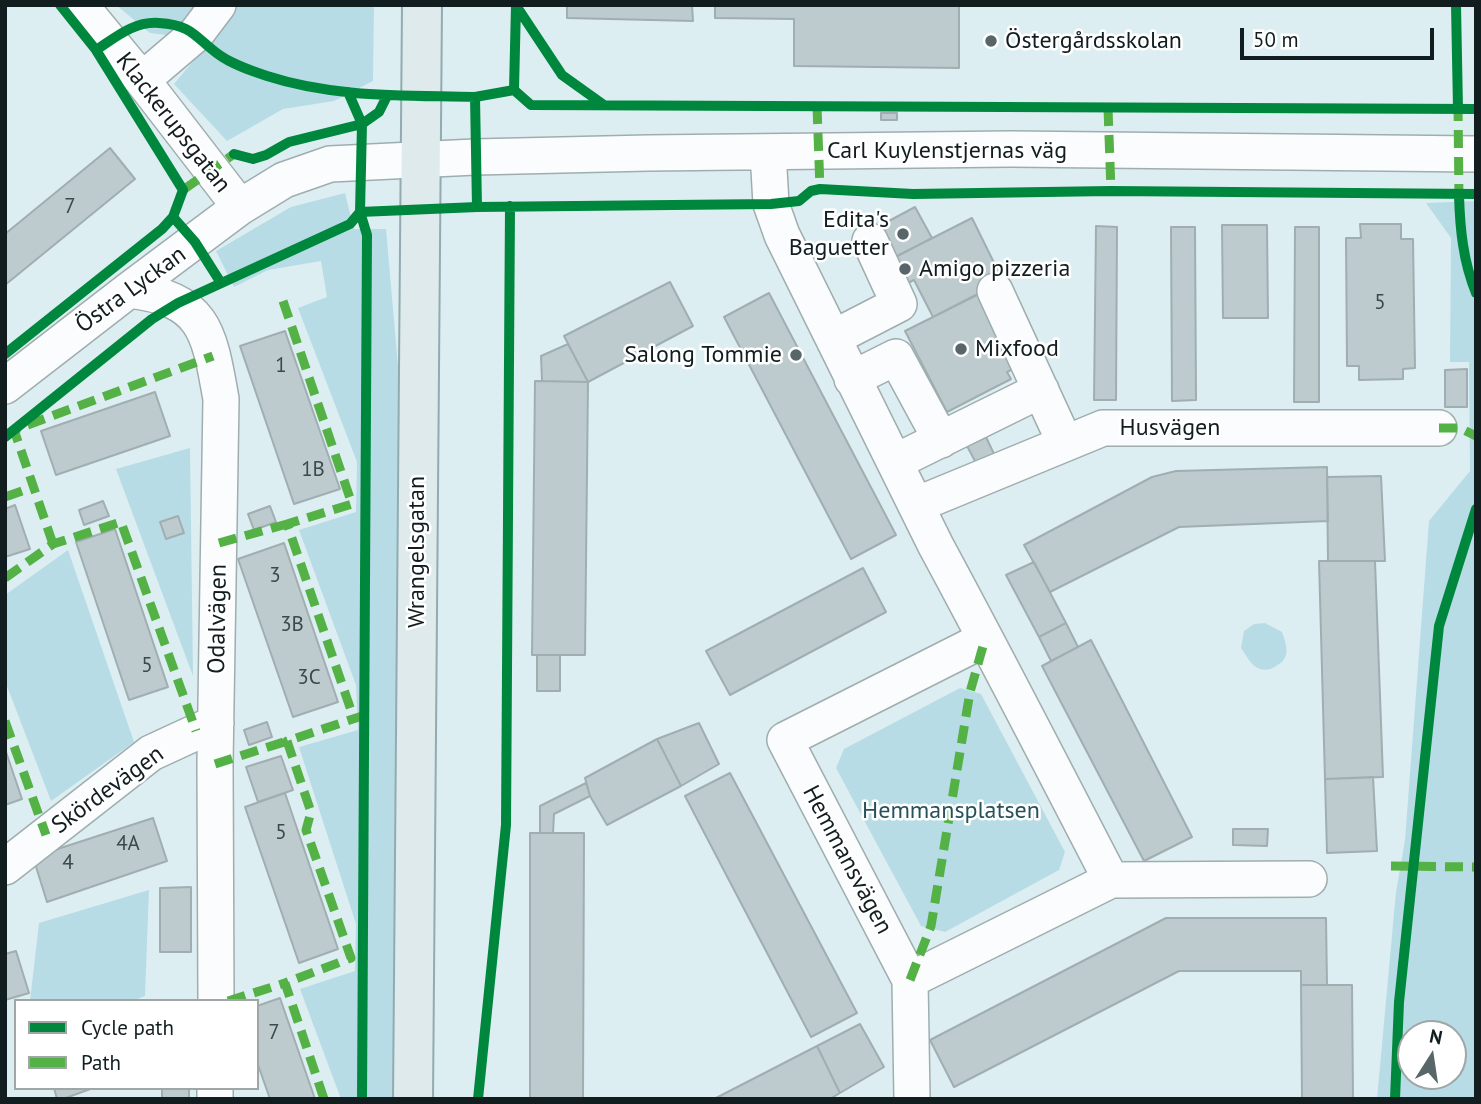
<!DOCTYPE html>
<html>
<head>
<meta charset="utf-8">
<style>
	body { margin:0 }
	#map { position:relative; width:1481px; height:1104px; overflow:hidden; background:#ddeef2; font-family:"PT Sans",sans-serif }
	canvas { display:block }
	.frame { position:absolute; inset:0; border:7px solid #111d1f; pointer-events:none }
	.legend { position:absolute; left:14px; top:999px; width:245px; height:91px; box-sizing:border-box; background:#fff; border:2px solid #a0a5a5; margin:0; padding:9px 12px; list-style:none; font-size:21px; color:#111d1f }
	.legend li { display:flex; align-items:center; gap:14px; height:35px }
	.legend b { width:35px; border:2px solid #a0a5a5 }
	.north { position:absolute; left:1397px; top:1020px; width:70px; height:70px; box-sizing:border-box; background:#fff; border:2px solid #a0a5a5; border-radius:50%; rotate:12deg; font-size:19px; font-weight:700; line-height:28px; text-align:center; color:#111d1f }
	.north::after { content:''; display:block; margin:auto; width:24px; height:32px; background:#586669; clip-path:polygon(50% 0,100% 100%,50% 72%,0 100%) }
	.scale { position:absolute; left:1240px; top:28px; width:194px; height:32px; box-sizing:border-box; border:4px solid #111d1f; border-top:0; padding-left:9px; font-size:21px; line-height:24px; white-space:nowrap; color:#111d1f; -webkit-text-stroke:5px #fff; paint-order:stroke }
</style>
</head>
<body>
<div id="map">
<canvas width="1481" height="1104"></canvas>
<div class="frame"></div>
<ul class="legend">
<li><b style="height:9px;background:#00873e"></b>Cycle path</li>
<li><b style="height:9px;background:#54b145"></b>Path</li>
</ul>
<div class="north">N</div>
<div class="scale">50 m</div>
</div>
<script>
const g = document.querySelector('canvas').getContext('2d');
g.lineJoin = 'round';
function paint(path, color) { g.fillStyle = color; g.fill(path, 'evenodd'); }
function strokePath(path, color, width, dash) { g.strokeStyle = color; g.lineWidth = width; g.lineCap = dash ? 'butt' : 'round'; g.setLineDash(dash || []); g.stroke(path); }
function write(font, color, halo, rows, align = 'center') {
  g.font = font + ' "PT Sans",sans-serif'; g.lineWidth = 5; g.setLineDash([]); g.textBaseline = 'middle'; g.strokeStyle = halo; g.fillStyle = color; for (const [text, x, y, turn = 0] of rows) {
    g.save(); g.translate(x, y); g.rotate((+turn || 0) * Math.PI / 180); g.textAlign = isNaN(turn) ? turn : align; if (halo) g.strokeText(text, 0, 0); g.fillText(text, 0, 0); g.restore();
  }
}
paint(new Path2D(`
	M116 5H198L194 12 166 35 150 33Z
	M236 5H374L373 81 334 101 283 109 227 141 174 84 220 29Z
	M345 193 354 229H386L404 434 395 1099H341L300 989 355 971 356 924 299 747 358 730 356 685 299 530 356 512 357 462 298 308 327 297 321 261 268 270 234 287 216 251 291 207Z
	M1476 201V1099H1377L1396 892 1405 840 1429 521 1470 471 1469 362H1450L1451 238 1426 203ZM1453 1034V1076H1411V1034Z
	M190 448 193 676 116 469Z
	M68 550 134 742 51 801 5 681V595Z
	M1265 623 1282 632C1287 645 1291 659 1276 666 1272 669 1266 671 1260 669 1251 666 1246 655 1241 648L1244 631 1254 624Z
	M960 688 981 694 1065 852 1059 870 945 932 921 926 836 768 844 749Z
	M149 890 145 996 132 1001H30L39 923Z`), '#b7dce5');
const building = new Path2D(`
	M567 5H692L693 21 567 18Z
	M715 5H959V68L794 66V19L715 18Z
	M881 113H897V120H881Z
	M110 148 135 179 5 285V234Z
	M915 207 932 238 890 260 874 229Z
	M972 218 1003 281 933 317 914 280 908 283 895 257Z
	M1360 224H1401V239H1413L1415 368 1403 369V379L1359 380V366H1347L1346 238H1361Z
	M1222 225H1267L1268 318H1223Z
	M1096 226 1117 227 1116 400H1094Z
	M1171 227H1195L1196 400 1172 401Z
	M1295 227H1319V402H1294Z
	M670 282 693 326 588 382 564 336Z
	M769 293 896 535 851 559 724 317Z
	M979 294 1017 367 1007 372 1011 379 947 412 905 331Z
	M285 331 340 489 294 504 240 346Z
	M568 344 588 382 542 381 541 356Z
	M1467 369V407H1445V370Z
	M535 381 588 382 585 655H532Z
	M155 392 170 436 56 475 41 431Z
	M986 437 994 454 976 463 967 446Z
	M1327 467 1328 521 1179 527 1050 592 1024 545 1152 477 1176 471Z
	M1381 476 1385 561H1328L1327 477Z
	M103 501 109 516 84 525 79 510Z
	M15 505 30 549 5 557V509Z
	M270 506 276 522 254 530 248 514Z
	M178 516 184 533 166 539 160 522Z
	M115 529 168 687 129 700 76 542Z
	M284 543 338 702 293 717 238 559Z
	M1319 561H1375L1383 777 1325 779Z
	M1034 562 1066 623 1039 637 1006 575Z
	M863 568 886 612 730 695 706 651Z
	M1066 623 1078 647 1051 661 1039 637Z
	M1091 640 1192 837 1144 861 1042 666Z
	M537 655H560V691H537Z
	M267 722 272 737 249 745 244 730Z
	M699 723 719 764 681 786 657 739Z
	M657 739 681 786 607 825 590 796 585 778Z
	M5 749 22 799 5 805Z
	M281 756 293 790 258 802 246 767Z
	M730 773 857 1013 811 1037 685 796Z
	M1373 777 1377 851 1327 853 1325 779Z
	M586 783 590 796 554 814 553 833H540V806Z
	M285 793 338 949 299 963 245 807Z
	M153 818 167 861 47 902 33 857Z
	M1233 829H1268L1267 846 1233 845Z
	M530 833H584L583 1099H530Z
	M191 887V952H160V888Z
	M1166 918H1326L1327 985H1301V971H1179L954 1087 930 1040Z
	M16 951 29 993 5 1000V954Z
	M1301 985H1352L1353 1099H1302Z
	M280 998 315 1099H270L257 1062V1006Z
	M860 1024 884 1067 840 1093 817 1046Z
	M817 1046 840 1093 830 1099H714Z
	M54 1088H93L63 1099H57Z
	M162 1088H189V1099H162Z`);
paint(building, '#bdcbce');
strokePath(building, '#a0aeb1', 2);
const minor = new Path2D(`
	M80 5 142 80 240 207
	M142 80 196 34 218 5
	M768 152 771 204 782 235 936 546C996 657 1053 768 1111 880L910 980 785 740 985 639
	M129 290C205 299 209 331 221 399L215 764 216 1001
	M995 291 1065 443
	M833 338 899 304 870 241
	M852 379 896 357 941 440
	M5 386 129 290 240 207 284 180 330 164 475 157 648 153 1011 149 1476 154
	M895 462 1041 390
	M916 505 1103 428H1439
	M5 867 151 753 216 723
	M1111 880 1309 879
	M910 980 912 1099
	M215 1099V1088`);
const major = new Path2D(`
	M413 1099 422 5`);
strokePath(minor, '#9fadaf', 38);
strokePath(major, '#91abb0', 42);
strokePath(minor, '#fafcfd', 35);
strokePath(major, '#deeaec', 38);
strokePath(new Path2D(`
	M1458 103 1459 201
	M817 106 820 189
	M1108 108 1111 191
	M183 190 234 154 238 155
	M283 301 352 504 287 524 354 719
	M1439 428H1460L1476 436
	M5 497 33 487
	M219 543 287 524
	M53 544 14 430 213 356
	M5 578 53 544 121 522 196 731
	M5 721 46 835
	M215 764 287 741
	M1391 866 1476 867
	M910 980 931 926 970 692 985 639
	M228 1001 285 983
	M324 1099 285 983 351 958 306 830 311 812 287 741 365 715`), '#54b145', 9, [18, 9]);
strokePath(new Path2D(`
	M60 5 96 50 183 190 173 217 195 242 221 283
	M516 5 514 90 531 105 1476 109
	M1456 5 1458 109
	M517 7 562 75 604 105
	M96 50C116 37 134 21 159 23 192 25 194 36 218 54 231 64 252 71 267 76 335 98 405 95 475 97
	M514 90 475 97 477 207 771 204 799 201 811 191 820 189 913 194 1111 191 1476 194
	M348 92 362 124 360 212 367 235 362 1099
	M234 154 253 159 266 155 289 142 362 124 379 112 387 96
	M1459 195C1460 229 1463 261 1476 293
	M5 354 162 229 173 217
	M5 437 152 319 178 303 350 224 360 212 477 207
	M478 1099 506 825 510 206
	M1395 1099 1399 1002 1439 626 1476 509`), '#00873e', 10);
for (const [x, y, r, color] of [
	[991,41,7,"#586669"],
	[903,234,7,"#586669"],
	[905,269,7,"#586669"],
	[961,349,7,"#586669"],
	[796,355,7,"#586669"]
]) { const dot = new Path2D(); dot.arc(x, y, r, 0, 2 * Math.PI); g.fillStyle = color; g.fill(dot); strokePath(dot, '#fff', 2.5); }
write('21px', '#3c484b', null, [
	["7",70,207],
	["5",1380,303],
	["1",281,366],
	["1B",313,470],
	["3",275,576],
	["3B",292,625],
	["5",147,666],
	["3C",309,678],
	["5",281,833],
	["4A",128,844],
	["4",68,863],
	["7",274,1033]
]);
write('24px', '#111d1f', '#fff', [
	["Östergårdsskolan",1005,41],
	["Edita's",889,220,"right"],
	["Baguetter",889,248,"right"],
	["Amigo pizzeria",919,269],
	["Mixfood",975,349],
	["Salong Tommie",782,355,"right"]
], 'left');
write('24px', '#111d1f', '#fff', [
	["Klackerupsgatan",173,123,52],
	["Carl Kuylenstjernas väg",947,151],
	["Östra Lyckan",131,290,-36],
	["Husvägen",1170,428],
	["Wrangelsgatan",417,552,-90],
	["Odalvägen",218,619,-89],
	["Skördevägen",108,790,-36],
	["Hemmansvägen",847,860,62]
]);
write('24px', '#27525b', '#fff', [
	["Hemmansplatsen",951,811]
]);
</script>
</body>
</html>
